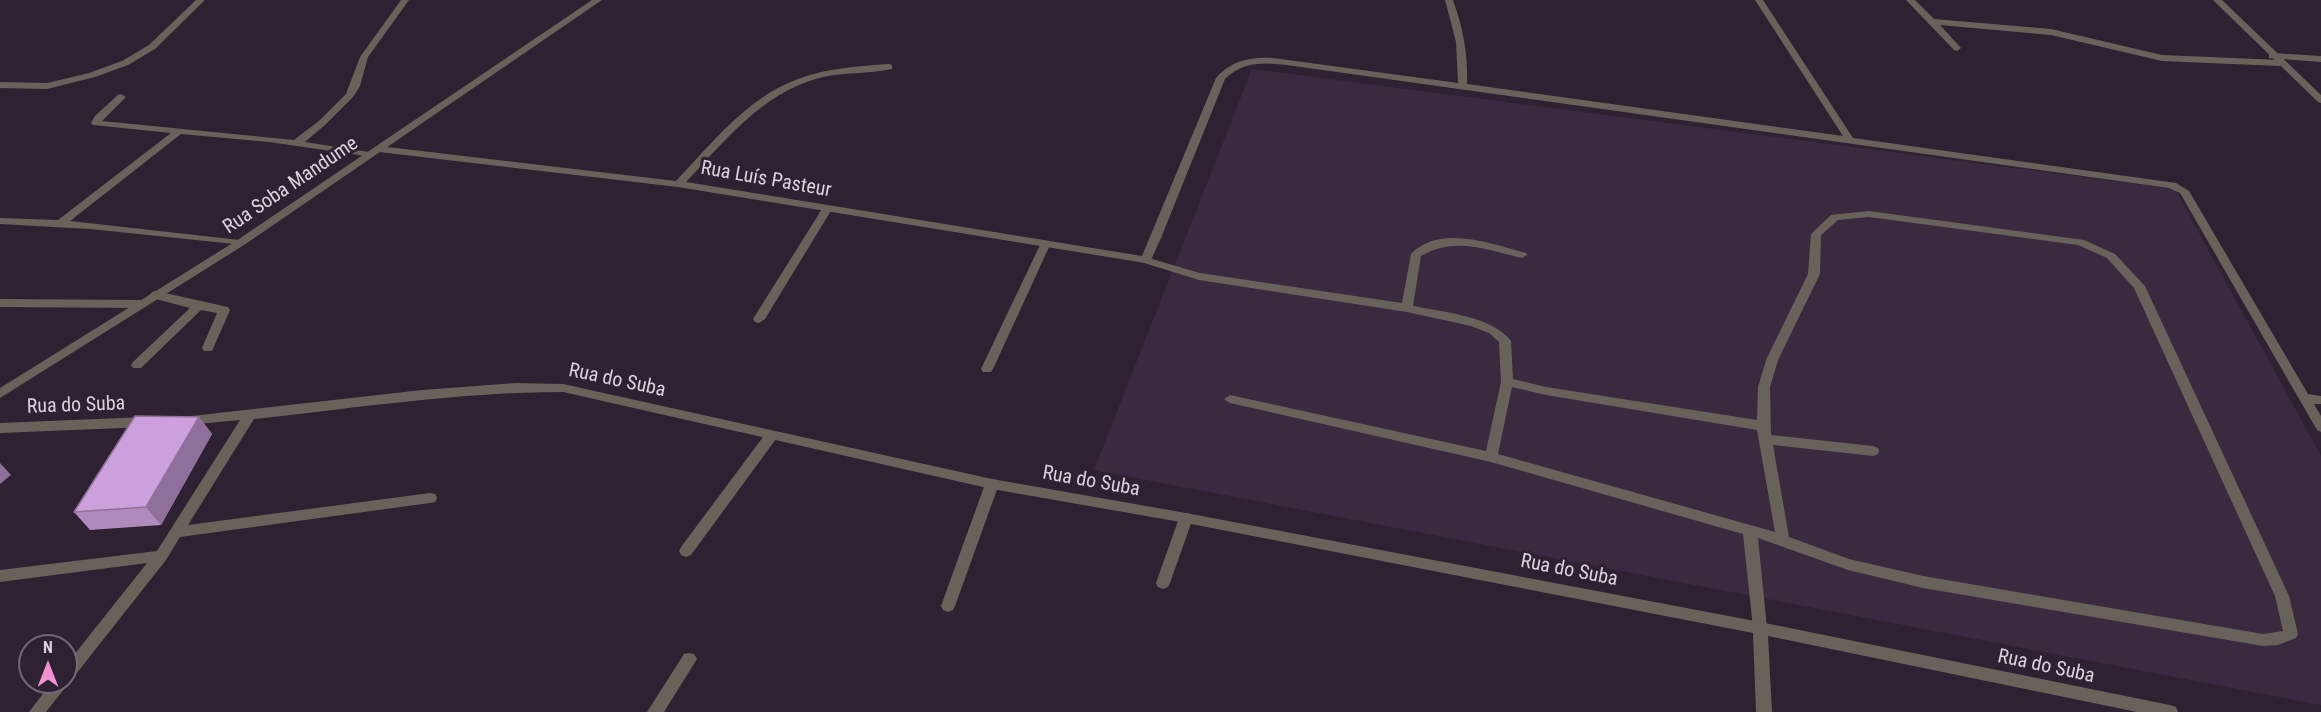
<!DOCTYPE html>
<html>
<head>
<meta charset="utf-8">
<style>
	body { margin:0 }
	#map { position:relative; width:2321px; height:712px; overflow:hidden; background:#2e2232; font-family:"Roboto Condensed",sans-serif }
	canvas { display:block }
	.north { position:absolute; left:18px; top:634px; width:60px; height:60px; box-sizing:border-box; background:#2e2232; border:2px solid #726876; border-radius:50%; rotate:0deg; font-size:16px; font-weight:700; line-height:24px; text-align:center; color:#d9d2dc }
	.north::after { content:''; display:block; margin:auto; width:21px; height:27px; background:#f491d3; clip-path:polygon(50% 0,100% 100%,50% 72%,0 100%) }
</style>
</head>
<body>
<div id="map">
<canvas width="2321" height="712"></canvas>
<div class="north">N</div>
</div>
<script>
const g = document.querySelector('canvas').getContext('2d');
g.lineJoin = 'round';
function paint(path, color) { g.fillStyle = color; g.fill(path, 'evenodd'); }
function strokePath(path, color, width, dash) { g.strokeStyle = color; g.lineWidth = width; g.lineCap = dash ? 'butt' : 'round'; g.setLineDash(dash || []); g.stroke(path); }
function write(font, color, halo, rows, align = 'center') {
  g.font = font + ' "Roboto Condensed",sans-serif'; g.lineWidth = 6; g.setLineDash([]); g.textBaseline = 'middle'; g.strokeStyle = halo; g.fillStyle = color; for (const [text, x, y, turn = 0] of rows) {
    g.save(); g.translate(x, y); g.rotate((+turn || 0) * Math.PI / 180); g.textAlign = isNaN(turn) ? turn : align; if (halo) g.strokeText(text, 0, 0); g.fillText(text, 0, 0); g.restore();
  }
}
paint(new Path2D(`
	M1252 69 2175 189 2321 456V705L1094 470Z`), '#3a2a3f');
paint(new Path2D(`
	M827 206 832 209 765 319 759 323 755 322 753 319 822 209Z
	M1869 211 2084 240 2115 254 2145 286 2289 596 2298 634 2296 638 2278 645 2263 646 1923 588 1848 570 1758 538 1767 628 1765 632 1760 634 1755 632 1753 628 1743 534 1491 462 1230 403 1224 399 1230 395 1486 451 1501 382 1499 342 1489 333 1471 326 1407 312 1199 280 1141 262 1139 260 1145 257 1200 273 1402 303 1411 254C1440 224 1491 244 1526 253L1527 255 1522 258C1487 250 1455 236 1421 256L1413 306C1443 312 1492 316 1511 341L1513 379 1546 387 1757 420 1758 387 1766 360 1808 274 1811 234 1831 215ZM1869 217 2078 245 2107 258 2134 288 2275 596 2283 631 2263 634 1923 576 1849 559 1789 537 1773 445 1873 456 1878 454 1879 451 1878 448 1873 446 1771 435 1770 387 1778 360 1820 274 1821 235 1838 220ZM1512 387 1546 395 1757 430 1775 532 1498 454Z
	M1045 242 1050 245 993 369 991 372H983L981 369 1040 245Z
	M156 291 228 307 230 310 212 351H204L202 348 217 313 201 310 141 368H133L131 365 133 362 190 308 152 298 150 295 152 292Z
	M771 431 776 433 777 436 776 439 691 555 686 557 681 555 679 551 681 547 766 433Z
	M992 479 997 480 999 484 955 606 953 610 948 612 943 610 941 606 985 484 987 480Z
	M1186 513 1191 514 1193 518 1170 583 1168 587 1163 589 1158 587 1156 583 1179 518 1181 514Z`), '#69625b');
paint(new Path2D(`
	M196 0H205L155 49 128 65 95 77 47 89 0 88V82L47 83 89 73 122 61 149 45Z
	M401 0H409L368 57 360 86 353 97 326 124 305 142 369 152 374 155 373 157 269 142 181 134 70 221 240 240 245 243 244 245 90 229 0 224V218L58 220 171 133 93 125 91 123 95 116 118 95 121 94 126 97 102 121 294 140 320 120 346 94 360 57Z
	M1445 0H1453C1463 28 1468 54 1467 84L1843 136 1755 0H1763L1853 138 2176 183 2189 191 2308 394 2321 396V404H2314L2321 416V432L2317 430 2180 193 2169 188 1294 66C1268 63 1245 59 1225 79L1161 238 1151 260 1145 263 678 187 379 152 374 149 379 146 676 181C712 143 748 97 798 79 827 68 859 66 889 64L892 65V69C868 74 843 72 819 78 762 93 724 142 686 182L1142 256 1216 78C1232 60 1251 57 1273 58L1458 83 1456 42Z
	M1906 0H1915L1934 19 2051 29 2162 55 2280 60 2285 63 2280 66 2162 61 2051 35 1940 25 1961 48 1957 51 1954 50Z
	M2272 53 2321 56V62L2269 58V54Z
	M0 299 142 300 148 304 142 308 0 307Z
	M516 383 563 384 992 479 1186 513 1760 622 2170 705 2176 707 2178 712H2137L1768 636 1772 712H1756L1753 633 1186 523 992 489 563 392C459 392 357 408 254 419L188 525 430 493 435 494 437 498 435 502 430 503 180 537 166 560 46 712H29L52 682H66V665L147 563 0 582V570L157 551 240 420 187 425 183 423 181 420 183 417 422 390Z
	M146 417 150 419 152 422 150 425 146 427 0 433V423Z
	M689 653 694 654 697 659 664 712H647L684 654Z`), '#69625b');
paint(new Path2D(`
	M592 0H602L244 245 0 398V388L236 241Z
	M2213 0H2222L2321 95V103L2318 102Z`), '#69625b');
paint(new Path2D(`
	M199 417 212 434 161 525 90 530 74 512Z`), '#af8abd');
paint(new Path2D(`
	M199 417 212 434 161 525 146 507Z
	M0 463 11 475 0 484Z`), '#8f709a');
const building = new Path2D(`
	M135 416 199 417 146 507 74 512Z`);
paint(building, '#cca0dc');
strokePath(building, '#8f709a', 1.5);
write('20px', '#d9d2dc', '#2e2232', [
	["Rua Luís Pasteur",766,180,10],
	["Rua Soba Mandume",291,186,-34],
	["Rua do Suba",617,381,12],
	["Rua do Suba",76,406,-2],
	["Rua do Suba",1091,482,10],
	["Rua do Suba",1569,571,11],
	["Rua do Suba",2046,667,12]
]);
</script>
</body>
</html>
